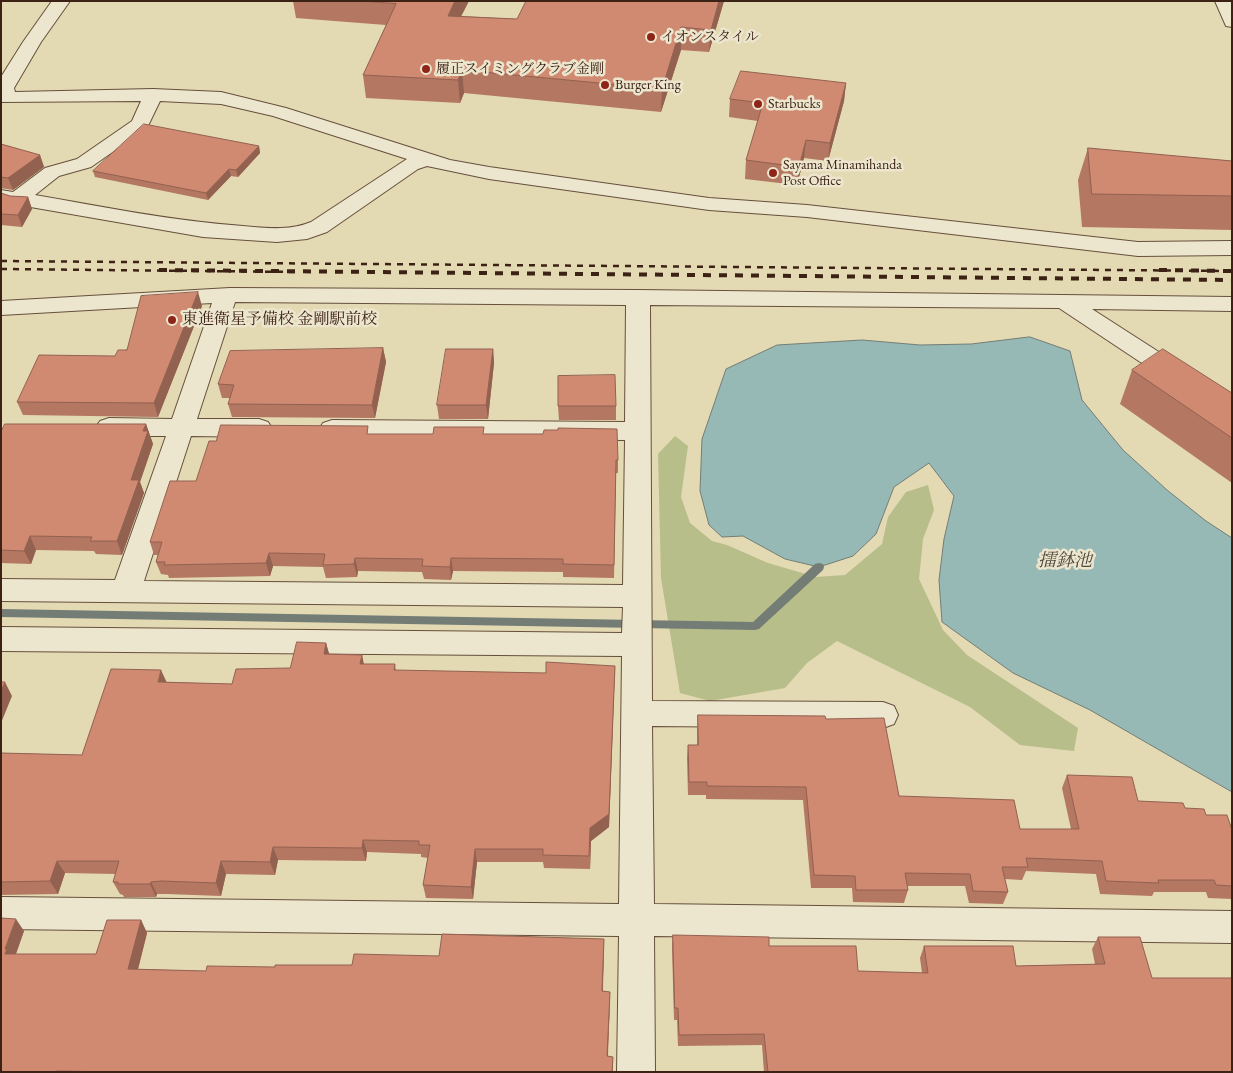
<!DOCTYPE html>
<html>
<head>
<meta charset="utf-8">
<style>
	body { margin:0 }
	#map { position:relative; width:1233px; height:1073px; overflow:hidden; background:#e3d9b3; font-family:"EB Garamond",serif }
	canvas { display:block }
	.frame { position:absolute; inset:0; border:2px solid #3c2215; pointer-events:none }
</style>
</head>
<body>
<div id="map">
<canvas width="1233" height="1073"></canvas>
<div class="frame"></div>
</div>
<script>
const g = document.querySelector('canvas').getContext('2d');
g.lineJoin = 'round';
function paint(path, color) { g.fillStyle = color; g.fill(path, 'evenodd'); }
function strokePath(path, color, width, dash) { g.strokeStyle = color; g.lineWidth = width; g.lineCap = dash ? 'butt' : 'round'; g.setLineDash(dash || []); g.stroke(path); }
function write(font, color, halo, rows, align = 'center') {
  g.font = font + ' "EB Garamond","Noto Serif JP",serif'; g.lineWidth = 5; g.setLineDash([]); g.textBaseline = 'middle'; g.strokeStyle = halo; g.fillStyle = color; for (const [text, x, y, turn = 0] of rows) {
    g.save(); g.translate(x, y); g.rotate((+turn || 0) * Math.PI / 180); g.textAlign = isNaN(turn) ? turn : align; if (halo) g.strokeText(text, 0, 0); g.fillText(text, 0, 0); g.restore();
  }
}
paint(new Path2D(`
	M675 436 688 446 681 497 690 523 712 541 727 545 768 563 816 577 845 575 882 544 888 517 906 492 928 485 934 510 923 539 919 579 943 630 967 655 1078 728 1074 751 1020 745 970 707 837 641 807 663 785 688 710 701 680 693 661 578 658 454Z`), '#b7be8a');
const water = new Path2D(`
	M1030 337 1070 351 1082 400 1123 450 1167 490 1206 521 1232 538V792L1090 710 1013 673 942 622 939 580 944 539 954 496 929 463 894 487 876 534 853 556 819 567 785 559 743 536 722 537 709 525 700 491 702 439 726 369 777 345 862 340 920 345 971 344Z`);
paint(water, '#97b9b5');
strokePath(water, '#737d75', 1);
paint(new Path2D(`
	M819 563 823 564 824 567 823 570 759 629 755 630 1 617V609L753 622 815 564Z`), '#737d75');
const minor = new Path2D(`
	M52 1H70L41 42 14 88 15 92 153 89 221 92 286 108 450 160 489 167 709 198 807 205 1138 242 1232 241V255L1138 256 807 217 709 210 489 179 427 166 418 169 327 232 307 239 277 242 203 237 19 205 15 206 1 202V190L13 192 45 168 77 159 132 121 141 101 1 102V77L23 42ZM160 101 221 104 273 116 407 159 311 222C290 231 266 228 243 226 173 221 104 207 35 195L59 176 91 167 147 128Z
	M1215 1H1232V27L1226 26Z
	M230 288 638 290 1232 297V311L1092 309 1232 399V419L1223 417 1059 308 650 305 652 701 883 702 894 706 898 715 894 724 883 728 652 726 654 904 1232 911V943L654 936 655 1072H617L619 936 1 929V897L619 904 622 656 1 651V627L622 633 623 607 1 601V579L115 580 166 436H109L100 433 96 427 100 421 109 418 172 419 212 303 1 315V301ZM235 302 626 305 625 422 332 420 323 423 319 429 323 435 332 438 625 440 623 585 144 581 191 436 259 437 268 434 272 428 268 422 259 419H197Z`);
strokePath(minor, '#66503c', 2);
paint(minor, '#ede6ce');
strokePath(new Path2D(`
	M1 261 1232 271
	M1 269 299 272`), '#3c2215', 2.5, [6, 6]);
strokePath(new Path2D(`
	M159 270 1232 280
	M1159 270 1232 271`), '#3c2215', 4, [8, 8]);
paint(new Path2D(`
	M293 1H469L461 16 517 19 526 1H724L709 52 681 50 661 112 464 93 460 103 366 98 363 75 386 25 296 18Z
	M846 83 844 101 828 161 804 158 797 185 745 179 746 160 758 121 729 117 730 99Z
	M1 144 40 155 44 167 13 190 1 188Z
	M259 146 260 153 238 177 231 176 208 200 95 177 93 171Z
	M1088 148 1232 161V230L1082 227 1078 180Z
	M1 193 10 196 28 197 32 209 22 227 1 225Z
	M202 306 158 417 23 415 17 402 115 356Z
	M383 348 386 362 375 418 232 417 228 404 230 398H222L218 384Z
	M493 349 494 363 488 419H439L437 405Z
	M1132 370 1232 393V483L1120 404Z
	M558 406H616V420H559Z
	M146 424 153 444 140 482 144 493 122 555 96 554 94 551 36 550 31 564 1 563V432Z
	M370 434H485L618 460V473H616L614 578 563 577V572L453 571 451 580 424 579 422 572 358 571 357 577 326 578 323 567 273 566 270 576 169 578 168 575 161 574 156 562 158 555H154L150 542 196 481Z
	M326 643 329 654 362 655 363 664H395L396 671 546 673 615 666 609 827 591 841 590 869 544 868 543 862H477L473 899 426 898 423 885 428 858 421 857V854L367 852 366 861 278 860 275 875 226 874 221 896 167 894H157L156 897H124L123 895 120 894 113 882 116 874 65 873 58 894 1 895V753L82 755 166 682 232 684 290 668Z
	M698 715 826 719 899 796 1020 829H1071L1062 788 1067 775 1138 801 1185 808 1206 815 1232 830V899L1208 898 1206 892H1154L1152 896 1100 894 1096 874 1026 871 1022 880 1005 879 1008 892 1003 904 969 903 965 886H907L908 890 904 903 853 902 852 888H811L803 800 706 799V795H688L687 758 688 745H697V728Z
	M1 918 24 931 16 954H96L141 920 147 933 138 969 206 971 275 967 352 965 604 939 603 991 610 992 608 1056 613 1057V1072H1Z
	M673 935 769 946 858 971 922 973 920 958 924 946 1016 966 1095 964 1092 949 1098 937 1152 978 1232 1072H764L762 1045 678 1046 677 1020H674L672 947Z`), '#b37762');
paint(new Path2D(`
	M455 1H469L450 38 448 16Z
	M719 1H724L709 52 711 30Z
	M681 27V50L661 112 662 89Z
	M462 70 464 93 460 103 458 80Z
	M846 83 844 101 828 161 830 143Z
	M806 140 804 158 797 185 799 167Z
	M259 146 260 153 238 177 236 170Z
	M40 155 44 167 13 190 8 178Z
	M229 169 231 176 208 200 206 193Z
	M28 197 32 209 22 227 18 215Z
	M198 292 202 306 158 417 154 403Z
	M383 348 386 362 375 418 372 405Z
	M493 349 494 363 488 419 486 405Z
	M146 424 153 444 140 482 144 493 122 555 117 541 131 480 143 431Z
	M30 536 36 550 31 564 24 551Z
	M269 553 273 566 270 576 266 563Z
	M355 558 358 571 357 577 354 564Z
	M451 558 453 571 451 580 450 567Z
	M326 643 330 657 324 654Z
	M362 655 365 669 360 664Z
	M615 666 609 827 591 841 590 869V828Z
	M161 670 167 683 158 682Z
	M5 682 12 696 1 723V691Z
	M363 840 367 852 366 861 362 848Z
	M273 847 278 860 275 875 270 862Z
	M475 849 477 862 473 899 471 887Z
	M57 861 65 873 58 894 50 881Z
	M221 861 226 874 221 896 216 883Z
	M151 882 157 894 156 897 150 884Z
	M16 919 24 931 14 959 5 954V949Z
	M141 920 147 933 135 981 128 969Z
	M604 939V951L602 1003V991Z
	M610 992V1003L607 1067V1056Z`), '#926150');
const building = new Path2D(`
	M361 1H455L448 16 517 19 526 1H719L711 30 681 27 662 89 462 70 458 80 363 75 396 4Z
	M741 71 846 83 830 143 806 140 799 167 746 160 763 103 730 99Z
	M144 124 259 146 236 170 229 169 206 193 93 171Z
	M1 144 40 155 8 178 1 177Z
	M1088 148 1232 161V196L1092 194Z
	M1 193 10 196 28 197 18 215 1 214Z
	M198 292 154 403 17 402 39 355 115 356 118 350H127L141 296Z
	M383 348 372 405 228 404 234 385 218 384 230 351Z
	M446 349H493L486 405H437Z
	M1163 349 1232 393V438L1132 370Z
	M615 375 616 406H558V376Z
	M5 424H146L143 431H148L131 480H139L117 541H90L92 537 30 536 24 551 1 550V432Z
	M221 425 368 426 367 434H433L434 427H484L483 434H543L544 430H558V428L617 429 618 460H616L614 565 563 564V559L451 558 450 567 422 566 423 559 355 558 354 564 323 565 325 554 269 553 266 563 164 565 165 562H156L162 542H150L170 481H196L209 441H216Z
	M297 642 326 643 324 654 362 655 360 664H395L394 670 546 673V662L615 666 609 814 590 828 589 856 543 855V849H475L471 887 423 885 430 845H419V841L363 840 362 848 273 847 270 862 221 861 216 883 161 881 151 882 150 884H118V882H113L119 861H57L50 881 1 882V753L82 755 111 669 161 670 158 682 232 684 236 669 290 668Z
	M1 682H5L1 691Z
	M698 715 825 716 826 719 884 718 899 796 1014 800 1020 829H1079L1067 775 1132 777 1138 801 1183 803 1185 808 1204 809 1206 815H1227L1232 830V886L1216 885 1214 880H1158L1159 883 1106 881 1102 861 1026 858 1028 867H1002L1008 892 973 891 970 874 905 873 908 890H856L855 876 814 875 806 787 707 786V782H689L688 745H698Z
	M1 918 16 919 5 949H7L5 954H96L107 920H141L128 969 206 971 207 966 275 967V965H352L354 954 439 956 442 934 604 939 602 991 610 992 607 1056 613 1057 612 1072H118L56 1071 55 1072H1Z
	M673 935 769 937V946H856L858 971 928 973 924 946H1013L1016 966 1105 964 1098 937H1140L1152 978H1232V1072H768L764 1034 679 1035 678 1008H675Z`);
paint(building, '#d08a72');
strokePath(building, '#926150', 1);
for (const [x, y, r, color] of [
	[651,37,5,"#8f2418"],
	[426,69,5,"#8f2418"],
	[605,85,5,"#8f2418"],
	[758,104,5,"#8f2418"],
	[773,173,5,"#8f2418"],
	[172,320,5,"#8f2418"]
]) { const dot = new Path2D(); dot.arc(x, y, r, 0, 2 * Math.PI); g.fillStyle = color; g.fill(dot); strokePath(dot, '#ede6ce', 2); }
write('14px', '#3c2215', '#ede6ce', [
	["イオンスタイル",661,37],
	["履正スイミングクラブ金剛",436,69],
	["Burger King",615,85],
	["Starbucks",768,104],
	["Sayama Minamihanda",783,165],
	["Post Office",783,181]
], 'left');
write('16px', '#3c2215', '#ede6ce', [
	["東進衛星予備校 金剛駅前校",182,320]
], 'left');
write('italic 18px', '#53483d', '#ede6ce', [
	["擂鉢池",1065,561]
]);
</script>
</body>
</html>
